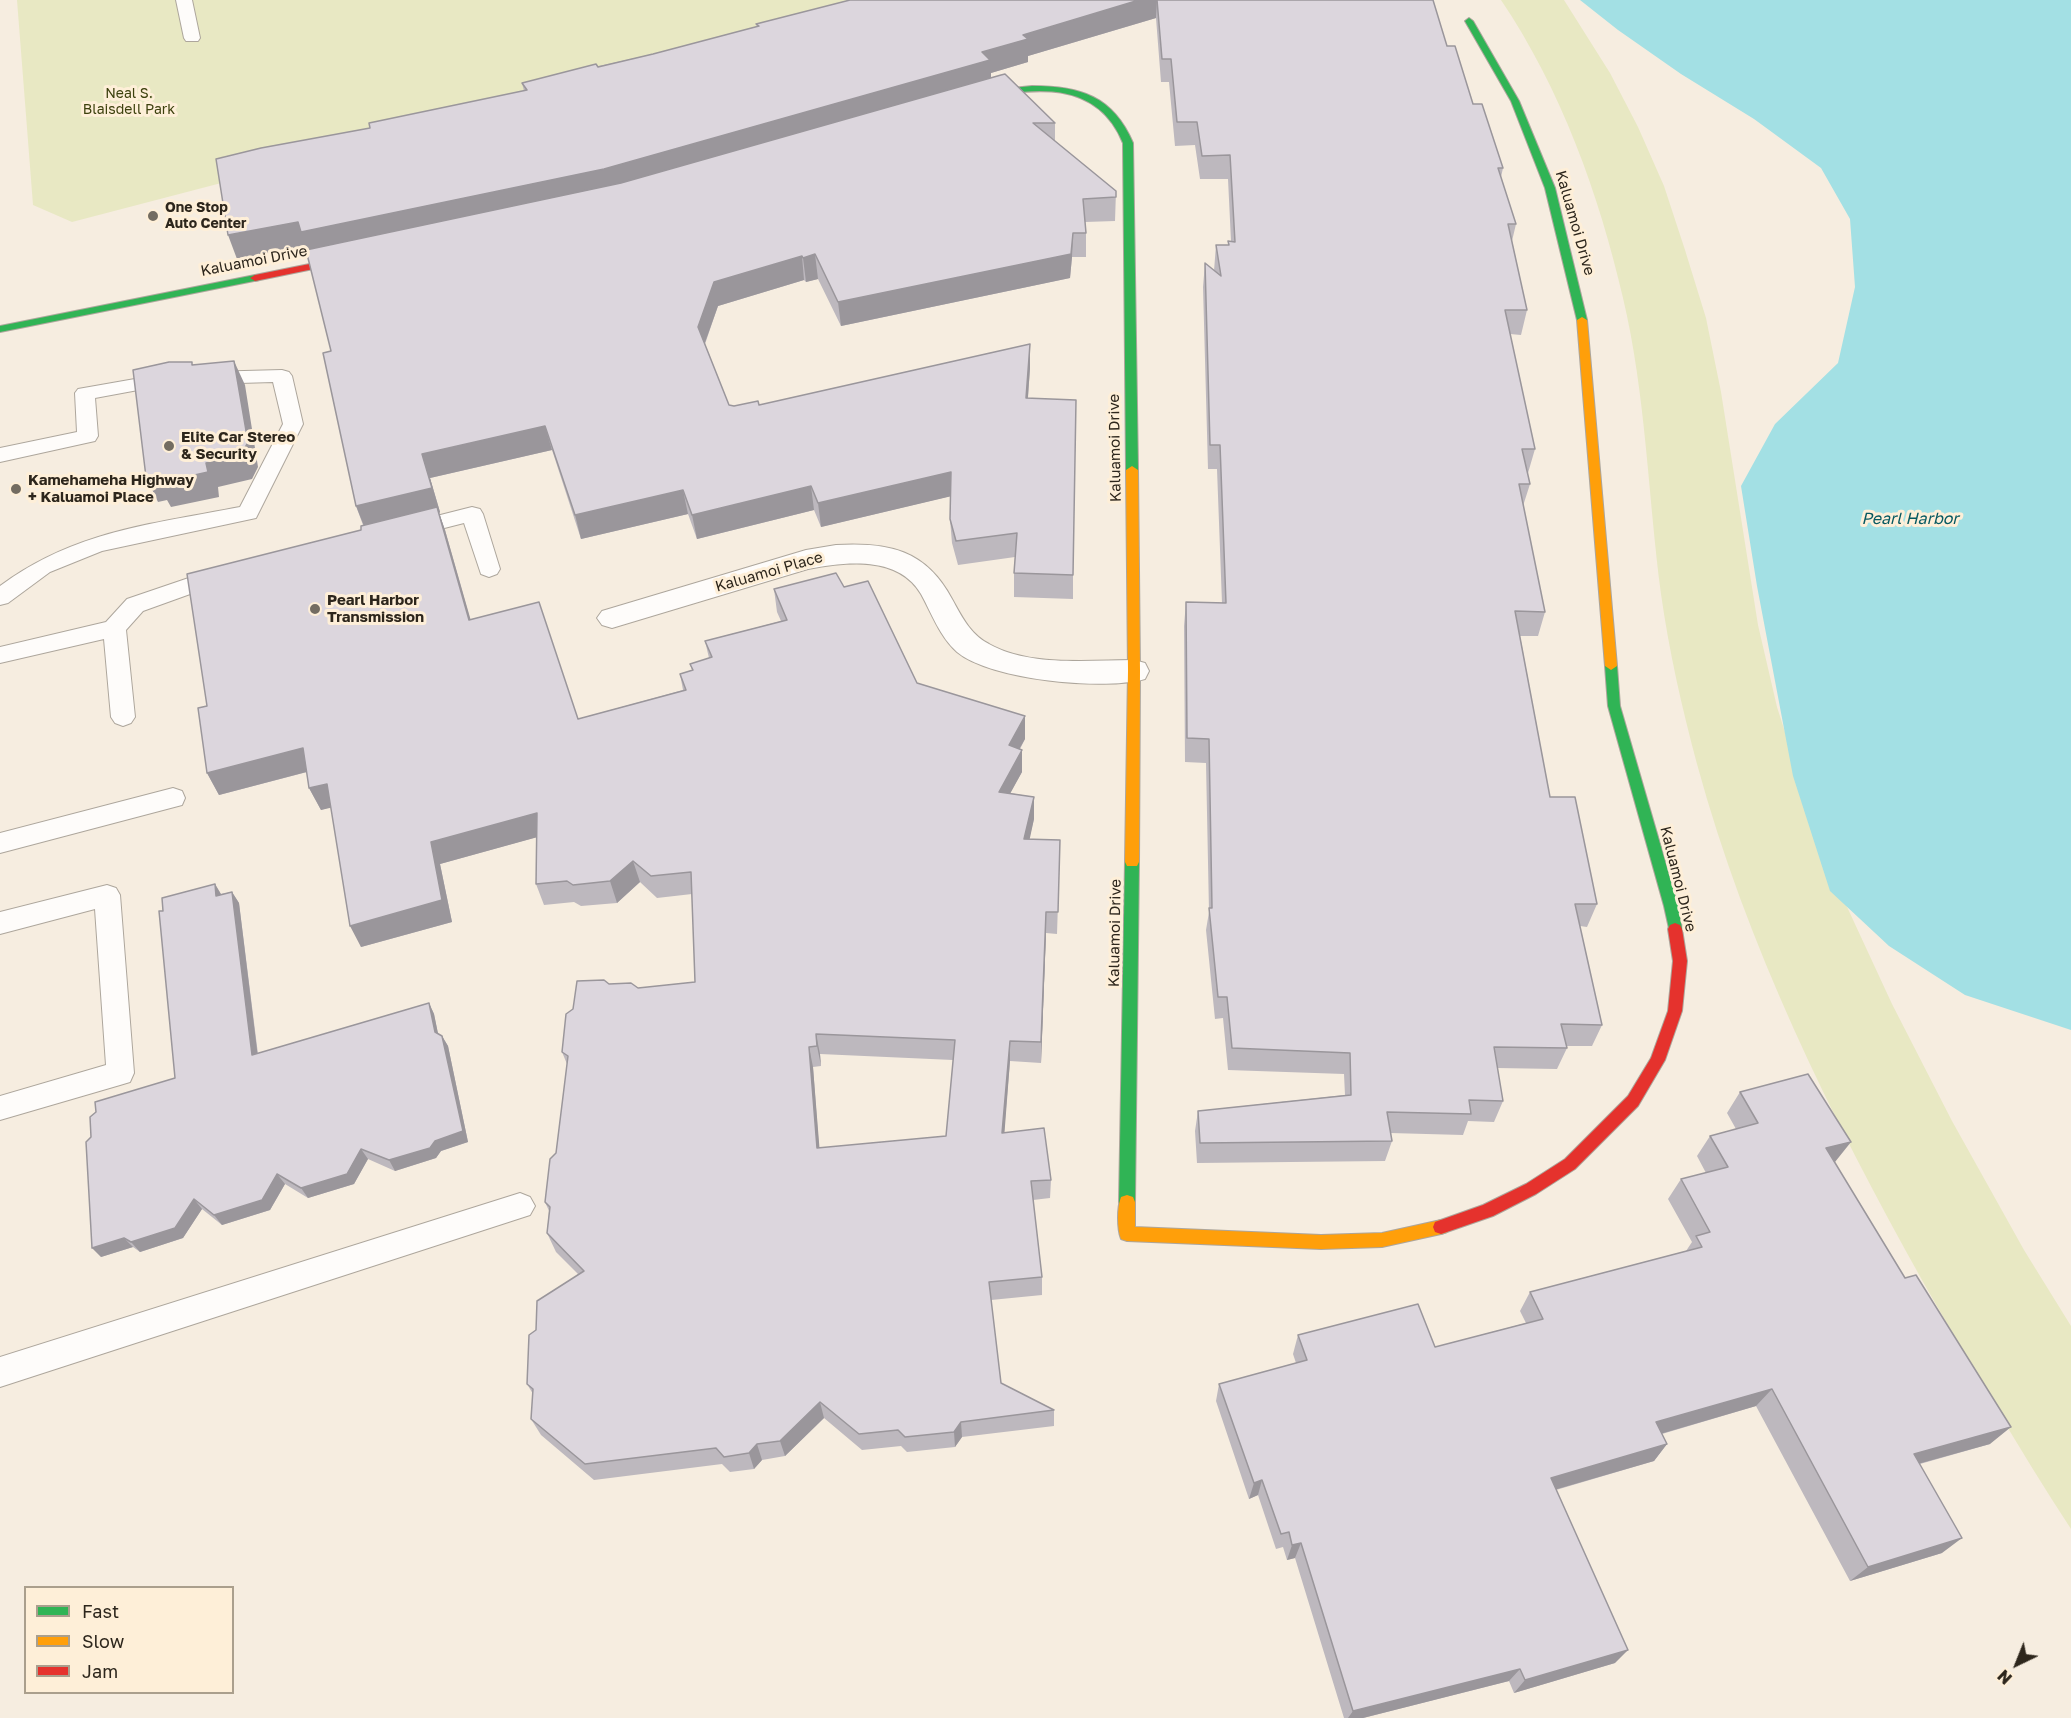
<!DOCTYPE html>
<html>
<head>
<meta charset="utf-8">
<style>
	body { margin:0 }
	#map { position:relative; width:2071px; height:1718px; overflow:hidden; background:#f6ede0; font-family:"Golos Text",sans-serif }
	canvas { display:block }
	.legend { position:absolute; left:24px; top:1586px; width:210px; height:108px; box-sizing:border-box; background:#feefd8; border:2px solid #aa9f8d; margin:0; padding:8px 10px; list-style:none; font-size:18px; color:#2d261c }
	.legend li { display:flex; align-items:center; gap:12px; height:30px }
	.legend b { width:30px; border:2px solid #aa9f8d }
	.north { position:absolute; left:1987px; top:1634px; width:60px; height:60px; -webkit-text-stroke:4px #feefd8; paint-order:stroke; rotate:223deg; font-size:16px; font-weight:700; line-height:24px; text-align:center; color:#2d261c }
	.north::after { content:''; display:block; margin:auto; width:21px; height:27px; background:#2d261c; clip-path:polygon(50% 0,100% 100%,50% 72%,0 100%) }
</style>
</head>
<body>
<div id="map">
<canvas width="2071" height="1718"></canvas>
<ul class="legend">
<li><b style="height:8px;background:#30b455"></b>Fast</li>
<li><b style="height:8px;background:#ff9f0a"></b>Slow</li>
<li><b style="height:8px;background:#e5322d"></b>Jam</li>
</ul>
<div class="north">N</div>
</div>
<script>
const g = document.querySelector('canvas').getContext('2d');
g.lineJoin = 'round';
function paint(path, color) { g.fillStyle = color; g.fill(path, 'evenodd'); }
function strokePath(path, color, width, dash) { g.strokeStyle = color; g.lineWidth = width; g.lineCap = dash ? 'butt' : 'round'; g.setLineDash(dash || []); g.stroke(path); }
function write(font, color, halo, rows, align = 'center') {
  g.font = font + ' "Golos Text",sans-serif'; g.lineWidth = 6; g.setLineDash([]); g.textBaseline = 'middle'; g.strokeStyle = halo; g.fillStyle = color; for (const [text, x, y, turn = 0] of rows) {
    g.save(); g.translate(x, y); g.rotate((+turn || 0) * Math.PI / 180); g.textAlign = isNaN(turn) ? turn : align; if (halo) g.strokeText(text, 0, 0); g.fillText(text, 0, 0); g.restore();
  }
}
paint(new Path2D(`
	M17 0H922L72 222 33 205Z
	M1501 0H1564L1610 73 1638 127 1664 186 1685 250 1706 318 1721 392 1758 625 1777 707 1806 798 1842 896 1892 1004 1952 1121 2024 1250 2071 1326V1529C2018 1448 1970 1364 1922 1280 1830 1115 1747 947 1697 764 1682 708 1669 651 1661 594 1648 496 1646 395 1623 298 1599 194 1561 89 1501 0Z`), '#e8e8c3');
paint(new Path2D(`
	M1580 0H2071V1030L1965 995 1889 946 1830 891 1793 776 1757 586 1741 486 1775 424 1838 363 1855 287 1850 219 1821 168 1754 119 1681 74 1618 30Z`), '#a3e0e4');
const lane = new Path2D(`
	M176 0H192L200 38 198 41H186L184 38Z
	M282 370 289 372 292 376 303 424 256 518 102 551 50 572 8 603 0 605V586C74 531 152 524 240 507L283 424 273 382 206 384 199 382 196 378 199 374 206 372Z
	M169 373 176 375 179 379 176 383 95 398 98 436 95 441 0 462V448L77 432 75 393 78 389Z
	M472 507 480 509 483 514 500 569 497 574 489 577 481 574 464 523 409 537 401 535 398 530 401 525Z
	M221 567 229 570 232 575 229 580 143 611 126 630 135 717 131 723 123 726 115 723 111 717 104 639 0 663V647L106 622 127 599Z
	M173 788 182 791 185 798 182 805 0 853V833Z
	M107 885 116 888 120 895 134 1073 130 1082 120 1085 0 1120V1096L106 1065 95 909 0 934V912Z
	M520 1193 530 1197 535 1206 530 1215 0 1387V1357Z`);
const street = new Path2D(`
	M836 545C889 542 926 550 952 599 962 617 970 634 989 644 1030 667 1089 660 1134 660L1145 663 1149 671 1145 679C1105 691 990 680 957 652 940 637 932 614 921 594 898 555 845 562 808 569L612 628 602 625 597 618 602 611 806 550Z`);
const fast = new Path2D(`
	M1469 18 1473 21 1519 101 1555 188 1587 320 1586 322 1582 323 1577 320 1545 188 1511 101 1465 21Z
	M1032 86C1080 86 1113 96 1133 143L1138 470 1132 474 1126 470 1123 143C1097 79 1032 87 975 100L971 97 993 90Z
	M255 275 259 276V280L0 332V326Z
	M1611 662 1617 666 1620 706 1678 906 1682 929 1680 933H1670L1664 906 1608 706 1605 666Z
	M1132 857 1137 858 1139 862 1135 1202 1133 1207 1127 1209 1121 1207 1119 1202 1125 862 1127 858Z`);
const slow = new Path2D(`
	M1582 317 1587 320 1617 666 1611 670 1605 666 1577 320Z
	M1132 466 1138 470 1140 671 1139 862 1137 866H1127L1125 862 1128 671 1126 470Z
	M1127 1195 1133 1197 1135 1202V1227L1321 1235 1382 1233 1441 1220 1447 1222 1449 1227 1447 1232 1441 1234 1382 1247 1321 1249 1127 1241 1121 1239C1117 1229 1117 1207 1121 1197Z`);
const jam = new Path2D(`
	M354 255 357 256V260L255 281 250 278 255 275Z
	M1675 923 1680 925 1682 929 1687 961 1682 1011 1665 1060 1638 1106 1575 1169 1536 1194 1493 1216 1441 1234 1435 1232 1433 1227 1435 1222 1483 1205 1526 1184 1565 1159 1628 1096 1651 1058 1668 1011 1673 961 1668 929 1670 925Z`);
strokePath(lane, '#ada69c', 2);
strokePath(street, '#ada69c', 2);
strokePath(fast, '#ada69c', 2);
strokePath(slow, '#ada69c', 2);
strokePath(jam, '#ada69c', 2);
paint(lane, '#fefcfa');
paint(street, '#fefcfa');
paint(fast, '#30b455');
paint(slow, '#ff9f0a');
paint(jam, '#e5322d');
paint(new Path2D(`
	M850 0H1433L1447 46 1473 104 1503 168 1501 177 1516 224 1512 241 1527 310 1521 335 1510 334 1535 449 1528 473H1527L1530 484 1523 506 1545 612 1538 636H1520L1550 797 1597 904 1587 927 1580 926 1602 1025 1592 1046H1566L1567 1048 1557 1069 1497 1068 1503 1101 1494 1122 1468 1121 1463 1135 1390 1133 1392 1141 1385 1161 1197 1163 1195 1131 1198 1111 1345 1095 1344 1074 1228 1070 1223 1018 1215 1019 1206 930 1209 912 1206 763 1185 762 1184 626 1186 602 1222 603 1217 469H1208L1203 287 1205 263 1214 271 1216 245H1228V241H1231L1228 179H1200L1195 145 1175 146 1169 82H1161L1156 18 1028 56V62L991 73V78L1055 123V141L1116 191 1115 221 1085 222 1086 233V257H1072L1070 278 841 326 818 279 806 282 804 280 718 306 705 344 729 405 734 406 759 405 1030 344V368L1028 398 1073 575V599L1014 597V573L1015 557 958 565 952 543 950 519 951 496 821 527 814 510 697 539 688 514 581 539 552 450 430 478 440 512 439 513 445 530 470 619 578 719 683 690 680 674 692 670 690 664 709 658 705 641 781 621 777 612 774 589 844 587 917 683 1025 739 1020 749 1022 750V772L1010 793 1034 797V819L1029 839 1060 840 1057 934 1046 933 1041 1063 1010 1061 1004 1132 1051 1180 1050 1198 1033 1200 1042 1277V1295L991 1300 1001 1383 1054 1410V1426L962 1437 955 1447 907 1452 901 1446 862 1450 824 1418 785 1456 762 1460 754 1469 730 1472 722 1464 594 1480 541 1435 531 1419 533 1394 527 1384 536 1330 578 1274 556 1252 547 1233 549 1211 545 1202 556 1153 567 1064 562 1052 609 984 638 988 695 982 692 894 657 898 640 882 617 903 581 906 574 902 544 905 536 884 537 837 440 864 452 922 361 947 331 807 321 810 309 788 307 772 219 795 207 773V706L361 530 363 525 356 506 331 351 306 246 237 259 370 128 524 91 522 83 653 54 757 27 756 24ZM820 1054 953 1060 946 1136 819 1148 813 1067 821 1066Z
	M215 884 221 894 232 892 239 903 258 1054 429 1003 434 1014 438 1034 442 1036 448 1046 468 1142 441 1151 436 1158 395 1171 368 1159 354 1184 308 1198 285 1184 270 1210 222 1225 202 1209 183 1238 140 1252 133 1247 101 1257 91 1137 96 1112 175 1078 163 911Z
	M1740 1092 1835 1162V1163L1990 1444 1920 1464 1942 1553 1850 1581 1756 1406 1662 1434 1667 1444 1654 1461 1556 1490 1615 1663 1514 1693 1509 1681 1363 1718H1344L1295 1558 1287 1560 1283 1547 1276 1549 1258 1495 1249 1499 1216 1401 1219 1384 1296 1363 1293 1354 1298 1335 1435 1347 1526 1323 1520 1311 1530 1292 1686 1251 1692 1242 1668 1199 1681 1179 1706 1173 1697 1156 1710 1136 1736 1129 1727 1113Z`), '#bdb8be');
paint(new Path2D(`
	M1139 0H1157L1156 18 1028 56V62L991 73V83L609 193 310 256 306 246 237 259 228 235 982 52 1023 35Z
	M1073 233 1072 257 1070 278 841 326 838 302Z
	M815 254 818 279 806 282 803 258Z
	M802 256 804 280 718 306 702 351 698 327 714 282Z
	M1030 344V368L1026 423V398Z
	M234 361 245 385 258 467 252 479 218 487 219 497 171 507 167 500 158 502 146 477 206 463Z
	M545 426 552 450 430 478 440 512 439 513 445 530 477 642 366 531 356 506 422 454Z
	M951 472 952 496 821 527 818 503Z
	M811 486 814 510 697 539 692 515Z
	M683 490 688 514 581 539 575 515Z
	M1025 716V739L1009 767V745Z
	M303 748 314 770 219 795 207 773Z
	M1022 750V772L999 814V792Z
	M327 784 338 806 321 810 309 788Z
	M1034 797V819L1025 861 1024 839Z
	M537 813 545 835 440 864 452 922 361 947 350 926 431 842Z
	M633 861 640 882 617 903 610 881Z
	M215 884 222 896H216Z
	M232 892 239 903 259 1066 252 1055Z
	M1046 912V933L1041 1063V1042Z
	M429 1003 434 1014 440 1043 435 1032Z
	M816 1034 820 1054 821 1066 817 1046Z
	M442 1036 448 1046 468 1142 441 1151 436 1158 395 1171 389 1160Z
	M1010 1041V1061L1003 1152 1002 1133Z
	M809 1047 813 1067 821 1167 817 1148Z
	M1851 1142 1835 1162 1811 1169 1826 1148Z
	M361 1149 368 1159 354 1184 308 1198 301 1188Z
	M277 1174 285 1184 270 1210 222 1225 214 1215Z
	M194 1199 202 1209 183 1238 140 1252 131 1242Z
	M124 1238 133 1247 101 1257 92 1248Z
	M1772 1389 1756 1406 1643 1439 1656 1422Z
	M820 1402 824 1418 785 1456 780 1441Z
	M961 1422 962 1437 955 1447 954 1432Z
	M2011 1427 1990 1444 1896 1470 1914 1454Z
	M757 1444 762 1460 754 1469 749 1453Z
	M1667 1444 1654 1461 1540 1494 1551 1478Z
	M1262 1480 1258 1495 1249 1499 1254 1483Z
	M1962 1538 1942 1553 1850 1581 1868 1567Z
	M1301 1543 1295 1558 1287 1560 1292 1545Z
	M1628 1650 1615 1663 1514 1693 1525 1680Z
	M1520 1669 1509 1681 1363 1718H1348L1353 1711Z`), '#9a969b');
const building = new Path2D(`
	M850 0H1139L1023 35 1028 39 982 52 990 60 604 169 301 232 298 222 228 235 216 159 261 148 370 128 369 123 527 90 522 83 596 64 598 67 653 54 759 26 756 24Z
	M1157 0H1433L1447 46H1455L1473 104H1482L1503 168H1498L1516 224H1508L1527 310H1505L1535 449H1522L1530 484H1519L1545 612 1515 611 1550 797H1575L1597 904H1575L1602 1025 1561 1024 1567 1048 1494 1047 1503 1101 1469 1100 1471 1114 1387 1112 1392 1141 1200 1143 1198 1111 1351 1095 1350 1053 1232 1048 1227 997H1218L1209 908H1212L1209 739 1187 738 1186 602 1226 603 1220 445H1210L1205 263 1221 276 1216 245H1229L1228 241 1235 242 1230 155 1202 156 1197 122H1177L1171 59H1162Z
	M1005 74 1055 123H1033L1116 191V197L1083 199 1086 233H1073L1071 254 838 302 815 254 803 258 802 256 714 282 698 327 729 405 734 406 758 401 759 405 1030 344 1026 398 1076 400 1073 575 1014 573 1017 533 956 541 950 519 951 472 818 503 811 486 692 515 683 490 575 515 545 426 422 454 432 488 356 506 323 353 331 351 306 250 621 183 1001 75Z
	M234 361 248 442 241 455 206 463 208 472 159 483 158 475 146 477 133 370 169 362H192V365Z
	M437 507 469 620 539 602 578 719 686 690 680 674 693 670 690 664 712 657 705 641 787 620 774 589 836 573 844 587 868 581 917 683 1025 716 1009 745 1022 750 999 792 1034 797 1024 839 1060 840 1058 912H1046L1041 1042 1010 1041 1002 1133 1044 1128 1051 1180 1031 1181 1042 1277 989 1282 1001 1383 1054 1410 961 1422 954 1432 905 1437 898 1430 859 1434 820 1402 780 1441 757 1444 749 1453 724 1457 716 1448 585 1464 531 1419 533 1389 527 1384 529 1335 536 1330 537 1301 584 1271 547 1233 550 1207 545 1202 550 1159 556 1153 568 1056 562 1052 566 1014 573 1009 577 981 604 980 609 984 631 983 638 988 695 982 691 872 651 876 633 861 610 881 573 885 567 881 536 884 537 813 431 842 442 900 350 926 327 784 309 788 303 748 207 773 198 708 207 706 187 574 361 530V526ZM816 1034 955 1040 946 1136 817 1148 809 1047 817 1046Z
	M215 884 216 896 232 892 252 1055 429 1003 435 1032 442 1036 463 1131 435 1141 430 1148 389 1160 361 1149 347 1174 301 1188 277 1174 262 1200 214 1215 194 1199 175 1228 131 1242 124 1238 92 1248 86 1142 91 1137 90 1117 96 1112 95 1102 175 1078 159 911H163L162 898Z
	M1808 1074 1851 1142 1826 1148 1905 1278 1916 1275 2011 1427 1914 1454 1962 1538 1868 1567 1772 1389 1656 1422 1667 1444 1551 1478 1628 1650 1525 1680 1520 1669 1353 1711 1301 1543 1292 1545 1289 1532 1281 1534 1262 1480 1254 1483 1219 1384 1307 1360 1298 1335 1418 1304 1435 1347 1543 1319 1530 1292 1702 1247 1696 1236 1710 1232 1681 1179 1728 1167 1710 1136 1758 1123 1740 1092Z`);
paint(building, '#dcd6dd');
strokePath(building, '#9a969b', 1.5);
for (const [x, y, r, color] of [
	[153,216,6,"#736c61"],
	[169,446,6,"#736c61"],
	[16,489,6,"#736c61"],
	[315,609,6,"#736c61"]
]) { const dot = new Path2D(); dot.arc(x, y, r, 0, 2 * Math.PI); g.fillStyle = color; g.fill(dot); strokePath(dot, '#feefd8', 2); }
write('14px', '#3d410e', '#feefd8', [
	["Neal S.",129,94],
	["Blaisdell Park",129,110]
]);
write('bold 14px', '#2d261c', '#feefd8', [
	["One Stop",165,208],
	["Auto Center",165,224]
], 'left');
write('15px', '#2d261c', '#feefd8', [
	["Kaluamoi Drive",1575,223,74],
	["Kaluamoi Drive",254,261,-11],
	["Kaluamoi Drive",1115,448,-91],
	["Kaluamoi Place",769,572,-16],
	["Kaluamoi Drive",1678,879,76],
	["Kaluamoi Drive",1115,933,-89]
]);
write('bold 15px', '#2d261c', '#feefd8', [
	["Elite Car Stereo",181,437],
	["& Security",181,454],
	["Kamehameha Highway",28,480],
	["+ Kaluamoi Place",28,497],
	["Pearl Harbor",327,600],
	["Transmission",327,617]
], 'left');
write('italic 16px', '#065961', '#feefd8', [
	["Pearl Harbor",1910,519]
]);
</script>
</body>
</html>
